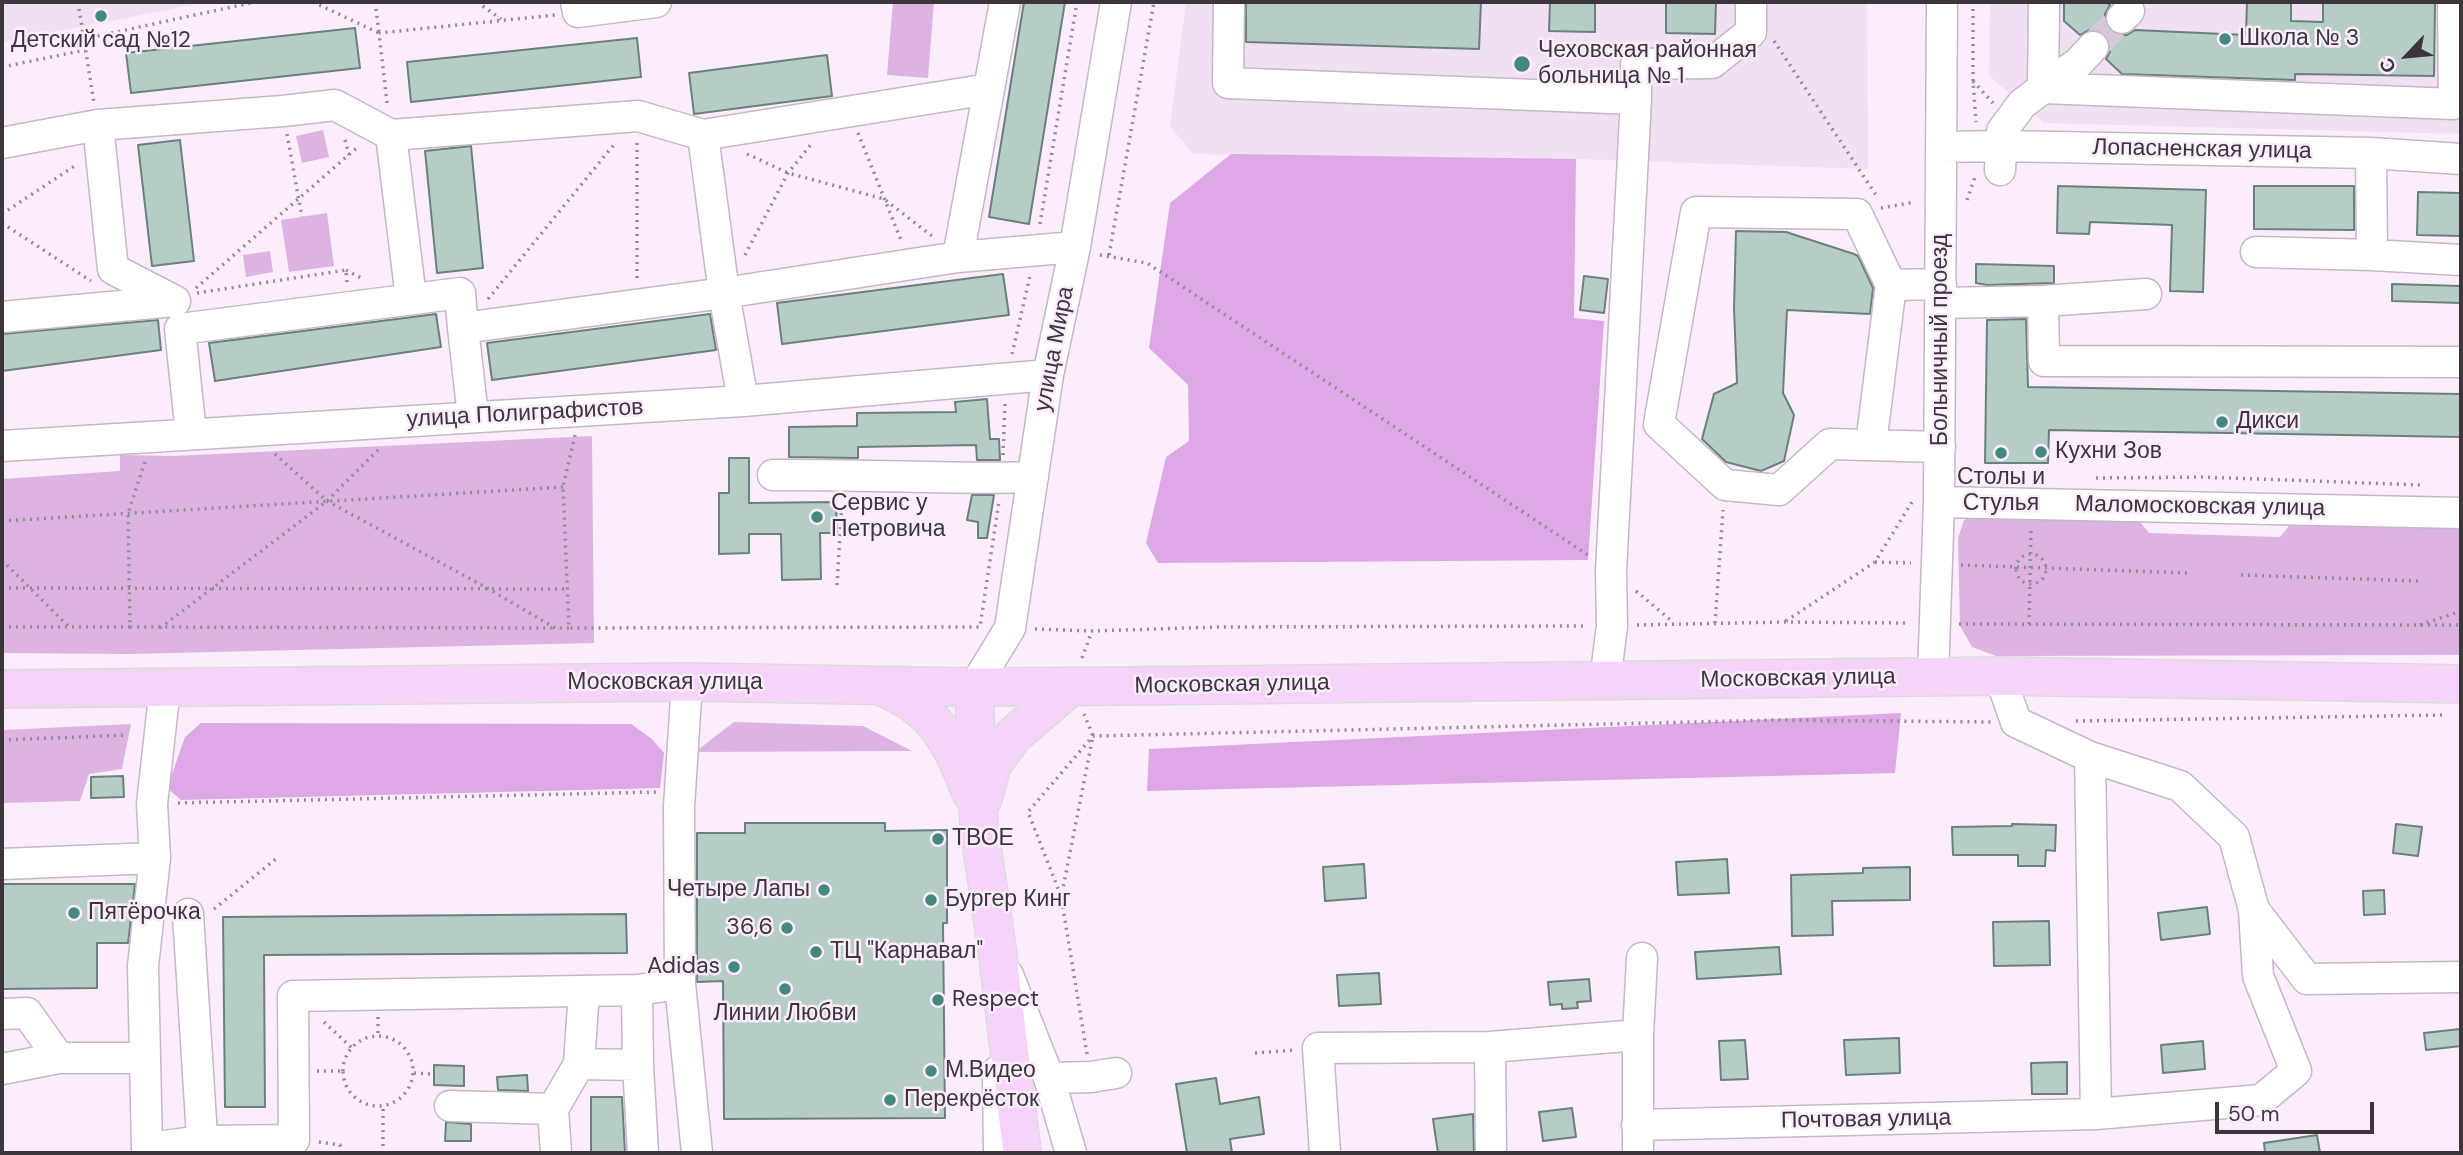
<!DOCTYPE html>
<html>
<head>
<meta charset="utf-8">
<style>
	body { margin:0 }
	#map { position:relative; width:2463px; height:1155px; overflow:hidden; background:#fcedfd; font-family:"DM Sans",sans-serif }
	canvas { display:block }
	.frame { position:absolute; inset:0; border:4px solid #3c363c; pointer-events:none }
	.north { position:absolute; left:2372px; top:21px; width:70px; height:70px; -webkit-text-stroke:5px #fcedfd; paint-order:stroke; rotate:244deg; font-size:19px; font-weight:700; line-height:28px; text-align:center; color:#3c363c }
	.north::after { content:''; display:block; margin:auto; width:24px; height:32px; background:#3c363c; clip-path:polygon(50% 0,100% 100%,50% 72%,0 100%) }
	.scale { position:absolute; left:2215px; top:1102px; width:159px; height:32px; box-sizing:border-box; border:4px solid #3c363c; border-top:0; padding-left:9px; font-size:21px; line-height:24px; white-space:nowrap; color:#3c363c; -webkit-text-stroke:5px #fcedfd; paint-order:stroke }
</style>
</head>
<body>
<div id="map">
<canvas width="2463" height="1155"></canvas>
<div class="frame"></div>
<div class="north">С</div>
<div class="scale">50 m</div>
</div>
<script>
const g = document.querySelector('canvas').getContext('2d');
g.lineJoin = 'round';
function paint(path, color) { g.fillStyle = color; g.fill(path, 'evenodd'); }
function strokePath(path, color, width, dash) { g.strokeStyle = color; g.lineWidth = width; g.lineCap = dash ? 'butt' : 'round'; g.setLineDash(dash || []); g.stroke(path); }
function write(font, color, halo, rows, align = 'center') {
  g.font = font + ' "DM Sans",sans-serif'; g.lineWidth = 5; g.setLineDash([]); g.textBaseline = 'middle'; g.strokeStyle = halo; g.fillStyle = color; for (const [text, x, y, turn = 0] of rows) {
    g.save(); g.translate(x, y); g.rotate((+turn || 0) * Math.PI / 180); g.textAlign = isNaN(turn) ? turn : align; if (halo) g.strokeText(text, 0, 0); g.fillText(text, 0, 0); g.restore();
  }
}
paint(new Path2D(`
	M2 2H208L2 42Z
	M1186 2H1867L1868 169 1576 159 1193 154 1170 126Z
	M1990 2H2461V134L2044 123 1989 76Z`), '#f1dff3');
paint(new Path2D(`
	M893 2H934L928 78 887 75Z
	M323 130 329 157 302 163 296 136Z
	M327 213 334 266 289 272 281 220Z
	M270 251 273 272 246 277 243 255Z
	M592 436 594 643 129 654 2 653V479L120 471V455L174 456Z
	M1978 513 2136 517 2149 533 2280 537 2293 521 2461 526V655L1996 656 1972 647 1960 626 1958 538 1964 520Z
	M734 722 863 726 912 751 695 752Z
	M131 724 122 769 89 774 80 801 2 803V730Z`), '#ddb4e1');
paint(new Path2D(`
	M1231 154 1576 159 1574 318 1604 321 1588 560 1158 563 1146 543 1166 457 1189 441 1188 385 1149 348 1170 203Z
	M1901 713 1895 773 1147 791 1149 749Z
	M201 723 631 724 652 739 664 753 660 788 181 800 167 788 185 737Z`), '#dea7e5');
const building = new Path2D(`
	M1024 2H1065L1029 224 989 217Z
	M1246 2H1481L1479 49 1246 42Z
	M1550 2H1595V32L1549 31Z
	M1666 2H1716L1715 34 1666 33Z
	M2064 2H2106L2110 5 2105 14V23L2110 31 2118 35H2127L2135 30 2246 35 2247 2H2291V21L2323 22V2H2435L2434 76 2295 74V80L2122 74 2106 59 2110 52V43L2104 34 2096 30H2089L2080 35 2064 21Z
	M355 28 360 68 131 93 126 53Z
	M637 38 641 77 411 102 407 62Z
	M827 55 832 96 694 114 689 73Z
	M180 140 194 261 152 266 138 145Z
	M471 146 483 268 437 273 425 151Z
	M2058 186 2206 190 2203 292 2170 291 2172 225 2090 222 2089 234 2057 233Z
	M2254 186H2354V230L2254 229Z
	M2418 192 2461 193V236L2417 235Z
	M1736 231 1786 232 1854 254 1858 256 1873 288 1870 314 1787 310 1783 393 1794 415 1784 461 1761 471 1726 462 1702 439 1714 394 1737 383 1734 308Z
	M1976 264 2054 266V283L1987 285 1976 283Z
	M1003 274 1009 315 782 344 777 303Z
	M1584 276 1608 279 1604 313 1580 310Z
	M2392 284 2461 286V303L2392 301Z
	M436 314 441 347 215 381 209 343Z
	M710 314 716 350 492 380 487 343Z
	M2026 319 2028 387 2461 394V437L2049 430 2048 463H1985L1987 320Z
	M158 320 161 350 2 371V334Z
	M987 399 990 439H999L1000 460H977L976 445 858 447V458L789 457V427L857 426V413L956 412 955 402Z
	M729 458H749V503L836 502 837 533H820L821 579 782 580 781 534H749V553L719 554V493H729Z
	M972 495H994L987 538H978V522L967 520Z
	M123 776 124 797 91 798V777Z
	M745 823H885V831L947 830V923H943L945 1118 724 1119 723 981 697 982V833H745Z
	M2012 824 2056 825 2055 851 2046 850 2045 866H2018V855H1953L1952 827 2012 826Z
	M2396 824 2422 827 2418 856 2393 853Z
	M1727 859 1729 893 1678 895 1676 862Z
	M1364 864 1366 898 1325 901 1323 867Z
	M1910 867V900L1832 901 1833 935 1792 936 1791 875 1863 873V868Z
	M2 884H135L128 943H97V988L2 989Z
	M2384 890 2385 914 2364 915 2363 891Z
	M2207 907 2210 934 2161 940 2158 913Z
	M626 914 627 953 264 955 265 1107H225L223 917Z
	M2049 921 2050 965 1994 966 1993 922Z
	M1779 947 1781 974 1697 979 1695 952Z
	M1379 973 1381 1004 1339 1006 1337 975Z
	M1589 979 1591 1001 1577 1002 1578 1008 1562 1009V1004L1550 1005 1548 982Z
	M2460 1029 2461 1046 2426 1050 2424 1033Z
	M1899 1038 1900 1073 1846 1075 1844 1040Z
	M1745 1040 1748 1079 1721 1080 1719 1041Z
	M2203 1041 2205 1069 2163 1073 2161 1045Z
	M2067 1062V1094H2032L2031 1063Z
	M434 1065 464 1066V1086L434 1085Z
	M527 1075 528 1091 498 1090 497 1077Z
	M1216 1078 1220 1104 1259 1097 1264 1134 1230 1139 1232 1153H1187L1176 1084Z
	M591 1097H622L625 1153H591Z
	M1572 1108 1576 1137 1543 1141 1539 1112Z
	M1473 1114 1474 1153H1438L1433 1119Z
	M446 1122 471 1124V1141H445Z
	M2317 1135 2320 1153H2265L2264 1143Z`);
paint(building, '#b5ccc7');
strokePath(building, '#6b807c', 2);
strokePath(new Path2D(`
	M2093 47 2122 18`), '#d6c8d6', 30, [30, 15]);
const minor = new Path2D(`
	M576 2 578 12 656 2
	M1229 2 1228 83 1636 99 1611 571 1612 626 1605 681
	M2122 18 2129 11
	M2043 88 2454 104 2453 2
	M2043 88 2078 63 2093 47
	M1636 99V64L1712 63 1751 32V2
	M98 125 113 269 175 301
	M391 135 638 116 703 135
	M2 143 98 125 283 111 335 105 391 135 411 298
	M1942 147 2000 146 2371 153 2461 159
	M2371 153 2372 255 2461 260
	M2000 170 2002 131 2022 104 2043 88 2044 2
	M2256 252 2372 255
	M958 257 1005 2
	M1891 285 1941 284
	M2043 301 2146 294
	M1941 303 2043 301 2044 361 2461 362
	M2 317 175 301
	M463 328 473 416
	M743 401 724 293 703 135 989 89
	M191 434 180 329 460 293 463 328 724 293 958 257 1075 247
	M1871 444 1891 285 1857 214 1696 212 1659 424 1725 485 1779 490 1830 444 1940 447
	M2 446 743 401 1048 375
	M773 475C860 474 946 480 1033 477
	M1939 502 2461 513
	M2000 676 2016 722 2090 757 2180 786 2234 837 2254 910 2307 979 2461 977
	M1933 678 1939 502 1942 2
	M974 687 1010 628 1048 375 1075 247 1116 2
	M2090 757 2096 1114
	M2 864 155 858
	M188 914 203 1153
	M1008 975 1049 1078 1071 1153
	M680 984 697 1153
	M637 990 638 1065 643 1153
	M2 1014 27 1013 59 1058
	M1490 1047 1491 1153
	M145 1058 147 1148 203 1141 294 1140 293 996 637 990 680 984 679 807 687 682
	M579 1064 584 991
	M2 1069 59 1058H145L143 966 155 858 152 804 165 688
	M998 1071 999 1153
	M1049 1078 1091 1077 1116 1073
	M450 1106 553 1109
	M1637 1125 2096 1114 2261 1100 2296 1071 2258 976 2254 910
	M556 1153 553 1109 579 1064 638 1065
	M1325 1153 1318 1048 1490 1047 1638 1035
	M1638 1153V1035L1642 958`);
const major = new Path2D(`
	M881 686C892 692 905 697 915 705 944 725 959 761 971 793
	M974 687 979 827 997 949 1022 1153
	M2 689 687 682 974 687 1129 686 2000 676 2461 684
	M983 798 993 763 1013 736 1071 686`);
strokePath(minor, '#c5b7c6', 33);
strokePath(major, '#dcdbdc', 40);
strokePath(new Path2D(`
	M78 2 94 103
	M313 2 379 33
	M375 2 379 33
	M477 2 501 19
	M1973 2V81L1976 122
	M84 39 255 2
	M1774 41 1876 195
	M2 67 85 50
	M1973 81 1993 103
	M387 103 379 33 555 15
	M858 133 901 240
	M287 134 302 217
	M345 140 349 155
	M747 154 788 173 884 199 932 236
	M1967 200 1975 177
	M1881 208 1915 202
	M2 214 76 165
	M2 223 91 281
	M1040 224 1077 2
	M745 255 788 173 813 142
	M1100 255 1147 263 1588 555
	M1109 255 1154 2
	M346 270 363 279
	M637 278V142
	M196 288 359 146
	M197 293 346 270 347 283
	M488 299 616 142
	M1012 354 1030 276
	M575 435 563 487 569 628 980 627 999 501
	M275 454 327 501 489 589 555 628H569
	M1003 455 1005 403
	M145 462 128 513 130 627 555 628
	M2096 478 2204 477 2421 485
	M2 521 563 487
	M2016 569a15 15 0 1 1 30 0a15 15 0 1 1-30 0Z
	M2 560 69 627
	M1875 562 1911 563
	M1961 565 2190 573
	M2241 575 2418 581
	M837 585 842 501
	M2 588 567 589
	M1636 591 1673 622
	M1786 621 1875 562 1912 502
	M1715 623 1723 510
	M1959 624 2461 625
	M2029 624 2031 529
	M1637 625 1784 622 1909 623
	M2420 625 2461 611
	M2 627H130
	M160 628 327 501 381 447
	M1035 629 1092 631 1217 627 1587 626
	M1082 658 1092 631
	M2076 721 2443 715
	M2 740 128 735
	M178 803 656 792
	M1062 893 1093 736 1084 714
	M214 909 277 858
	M378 1017V1036
	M324 1022 352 1048
	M343 1071a35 35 0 1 1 70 0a35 35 0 1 1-70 0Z
	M1255 1053 1295 1050
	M1087 1054 1061 896 1028 812 1093 736 1777 720 1991 722
	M317 1071H343
	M414 1073 431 1074
	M319 1142 340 1145V1153
	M383 1153V1107`), '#948a95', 3.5, [2, 5]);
strokePath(minor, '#fff', 30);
strokePath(major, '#f6d4fa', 37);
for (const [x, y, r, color] of [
	[101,16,7,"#45897e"],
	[2225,39,7,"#45897e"],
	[1522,64,9,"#45897e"],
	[2222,422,7,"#45897e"],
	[2041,452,7,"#45897e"],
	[2001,453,7,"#45897e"],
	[817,517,7,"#45897e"],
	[938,839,7,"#45897e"],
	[824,890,7,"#45897e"],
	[931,900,7,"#45897e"],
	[74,913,7,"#45897e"],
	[787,928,7,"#45897e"],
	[816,952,7,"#45897e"],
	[734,967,7,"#45897e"],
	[785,989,7,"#45897e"],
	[938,1000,7,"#45897e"],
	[931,1071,7,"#45897e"],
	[890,1100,7,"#45897e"]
]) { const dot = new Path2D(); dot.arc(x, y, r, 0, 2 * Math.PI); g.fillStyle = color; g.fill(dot); strokePath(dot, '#fcedfd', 2.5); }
write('23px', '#3c363c', '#fcedfd', [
	["Школа № 3",2239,39],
	["Детский сад №12",101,41,"center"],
	["Чеховская районная",1538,51],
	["больница № 1",1538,77],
	["Дикси",2236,422],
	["Кухни Зов",2055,452],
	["Столы и",2001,478,"center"],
	["Стулья",2001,504,"center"],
	["Сервис у",831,504],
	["Петровича",831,530],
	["ТВОЕ",952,839],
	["Четыре Лапы",810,890,"right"],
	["Бургер Кинг",945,900],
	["Пятёрочка",88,913],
	["36,6",773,928,"right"],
	["ТЦ \"Карнавал\"",830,952],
	["Adidas",720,967,"right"],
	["Respect",952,1000],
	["Линии Любви",785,1014,"center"],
	["М.Видео",945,1071],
	["Перекрёсток",904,1100]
], 'left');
write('23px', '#3c363c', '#fcedfd', [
	["Лопасненская улица",2202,150,1],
	["Больничный проезд",1941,340,-90],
	["улица Мира",1055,349,-79],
	["улица Полиграфистов",525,414,-3],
	["Маломосковская улица",2200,507,1],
	["Московская улица",1798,679,-1],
	["Московская улица",665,683],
	["Московская улица",1232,685,-1],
	["Почтовая улица",1866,1120,-1]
]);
</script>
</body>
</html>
